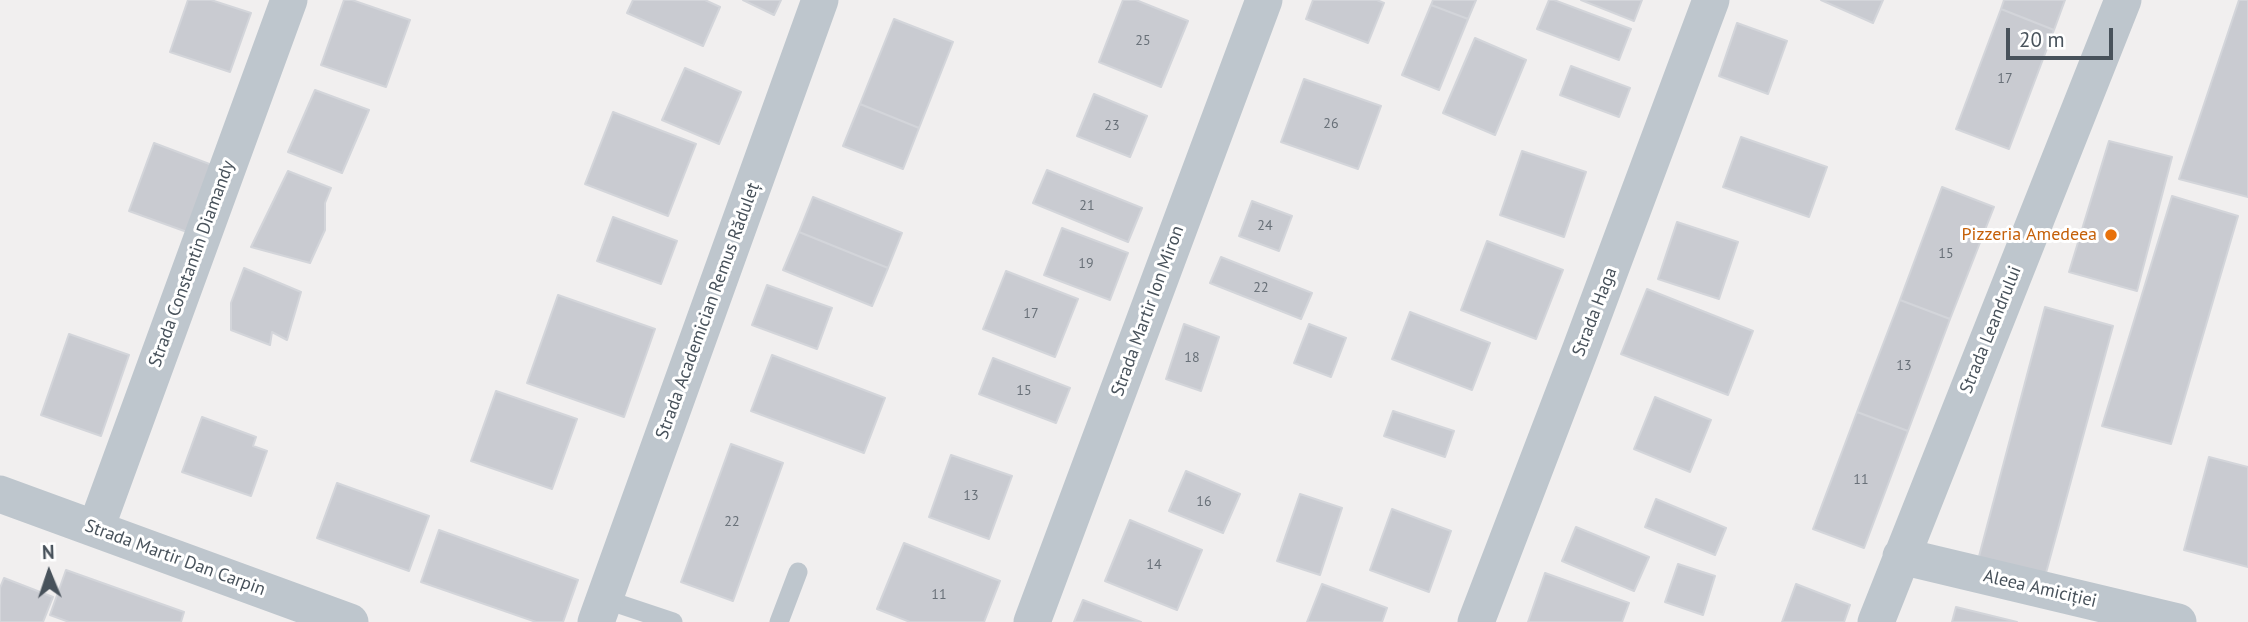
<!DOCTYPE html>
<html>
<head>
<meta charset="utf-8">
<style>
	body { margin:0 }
	#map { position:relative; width:2248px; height:622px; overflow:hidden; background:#f1efef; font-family:"PT Sans",sans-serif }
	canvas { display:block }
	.north { position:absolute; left:14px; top:538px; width:70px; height:70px; -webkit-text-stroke:5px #fff; paint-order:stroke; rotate:358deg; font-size:19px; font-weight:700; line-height:28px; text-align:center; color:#48525b }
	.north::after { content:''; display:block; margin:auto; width:24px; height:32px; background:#48525b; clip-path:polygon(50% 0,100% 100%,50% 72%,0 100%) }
	.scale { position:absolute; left:2006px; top:28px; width:107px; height:32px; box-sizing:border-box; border:4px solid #48525b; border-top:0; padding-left:9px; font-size:21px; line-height:24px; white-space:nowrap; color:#48525b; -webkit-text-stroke:5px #fff; paint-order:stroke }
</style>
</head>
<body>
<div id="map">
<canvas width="2248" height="622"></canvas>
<div class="north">N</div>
<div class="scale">20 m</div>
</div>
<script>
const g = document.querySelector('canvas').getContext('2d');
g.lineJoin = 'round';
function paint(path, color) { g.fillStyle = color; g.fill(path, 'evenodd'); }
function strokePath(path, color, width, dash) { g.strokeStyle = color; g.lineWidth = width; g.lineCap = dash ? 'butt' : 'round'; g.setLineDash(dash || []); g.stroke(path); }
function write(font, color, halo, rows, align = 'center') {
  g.font = font + ' "PT Sans",sans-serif'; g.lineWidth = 6; g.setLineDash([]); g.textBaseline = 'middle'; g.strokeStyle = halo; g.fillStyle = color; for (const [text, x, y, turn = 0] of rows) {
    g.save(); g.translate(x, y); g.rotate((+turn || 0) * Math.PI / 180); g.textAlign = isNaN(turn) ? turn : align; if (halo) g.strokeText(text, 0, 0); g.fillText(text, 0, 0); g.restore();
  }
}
const building = new Path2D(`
	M188 0H211L251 13 230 72 170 52Z
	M344 0H352L410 20 386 87 321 65Z
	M633 0H705L720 7 703 46 627 13Z
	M743 0H781L774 15Z
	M1123 0H1136L1188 21 1161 87 1099 62Z
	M1313 0H1377L1384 3 1368 43 1306 19Z
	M1433 0H1476L1468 19 1431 5Z
	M1549 0H1554L1631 29 1619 60 1537 29Z
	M1581 0H1642L1634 21Z
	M1821 0H1883L1873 23Z
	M2004 0H2065L2054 30 2001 9Z
	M2239 0H2248V197L2179 179Z
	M1431 5 1468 19 1439 90 1402 75Z
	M2001 9 2054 30 2009 149 1956 129Z
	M894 19 953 42 919 128 860 104Z
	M1737 23 1787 41 1768 94 1719 76Z
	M1475 38 1526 60 1495 135 1443 113Z
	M1571 66 1630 88 1619 117 1560 95Z
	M685 68 741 92 719 144 662 120Z
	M1304 79 1381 106 1358 169 1281 142Z
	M315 90 369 110 342 173 288 152Z
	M1094 94 1147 116 1130 157 1077 136Z
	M860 104 919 128 903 169 843 146Z
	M613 112 696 144 668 216 585 184Z
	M1741 137 1827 167 1809 217 1723 187Z
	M2109 141 2172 157 2137 291 2069 272Z
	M154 143 212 165 187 232 129 211Z
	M1522 151 1586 172 1564 237 1500 215Z
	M1047 170 1142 208 1128 242 1033 203Z
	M288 171 331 188 325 203V230L310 263 251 247Z
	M1942 187 1994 207 1950 319 1900 300Z
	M2172 196 2238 216 2171 444 2102 426Z
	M813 197 902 233 888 268 799 232Z
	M1252 201 1292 216 1279 251 1239 236Z
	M613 217 677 241 661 284 597 261Z
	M1677 222 1738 242 1719 299 1658 279Z
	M1062 228 1128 253 1110 300 1044 275Z
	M799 232 888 268 872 306 783 270Z
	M1487 241 1563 270 1536 339 1461 310Z
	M1221 257 1312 293 1301 319 1210 283Z
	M244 268 301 292 287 340 272 332 270 345 231 330V303Z
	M1006 271 1078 299 1055 357 983 329Z
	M767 285 832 308 817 349 752 325Z
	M1647 289 1753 331 1728 395 1621 354Z
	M558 295 655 329 624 417 527 383Z
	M1900 300 1950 319 1908 431 1857 412Z
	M2045 307 2113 326 2043 584 1977 564Z
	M1410 312 1490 343 1472 390 1392 359Z
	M1184 324 1219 337 1201 391 1166 379Z
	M1309 324 1346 338 1331 377 1294 363Z
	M69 334 129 355 101 436 41 415Z
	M772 355 885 398 864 453 751 411Z
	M993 358 1070 388 1056 423 979 394Z
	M496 391 577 419 552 489 471 461Z
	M1655 397 1711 420 1690 472 1634 449Z
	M1393 411 1454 431 1445 457 1384 436Z
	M1857 412 1908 431 1864 548 1813 529Z
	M202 417 256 437 253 446 267 451 251 496 182 472Z
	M731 444 783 463 733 601 681 582Z
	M951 455 1012 476 989 539 929 517Z
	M2209 457 2248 467V567L2184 550Z
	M1186 471 1240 494 1223 533 1169 511Z
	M337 483 429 516 409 571 317 538Z
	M1300 494 1342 508 1320 575 1277 561Z
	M1656 499 1726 528 1715 555 1645 527Z
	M1392 509 1451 531 1429 592 1370 570Z
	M1130 520 1202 550 1177 610 1105 581Z
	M1576 527 1649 557 1634 591 1562 561Z
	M439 530 578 580 563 622H536L421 582Z
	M904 543 1000 581 984 622H910L877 609Z
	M1678 564 1715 576 1703 615 1665 602Z
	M66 570 184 612 181 622H69L50 615Z
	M1545 573 1629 603 1622 622H1528Z
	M4 578 53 597 43 622H0V588Z
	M1322 584 1387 608 1382 622H1307Z
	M1796 584 1850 605 1844 622H1782Z
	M1083 600 1141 622H1074Z
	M1956 607 2017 622H1952Z`);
paint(building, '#c9cbd1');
strokePath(building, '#d3d5da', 2);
strokePath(new Path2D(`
	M604 599 673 622
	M779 622 798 572`), '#bec6cd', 19);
strokePath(new Path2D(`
	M0 494 350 622
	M96 528 289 0
	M1901 556 2178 622
	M596 622 820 0
	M1032 622 1264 0
	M1476 622 1581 348 1711 0
	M1876 622 2123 0`), '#bec6cd', 37);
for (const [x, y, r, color] of [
	[2111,235,7,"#e8710a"]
]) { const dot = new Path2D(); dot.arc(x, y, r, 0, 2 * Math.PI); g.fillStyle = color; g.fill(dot); strokePath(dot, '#fff', 2.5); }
write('14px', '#687078', null, [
	["25",1143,41],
	["17",2005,79],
	["26",1331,124],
	["23",1112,126],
	["21",1087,206],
	["24",1265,226],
	["15",1946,254],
	["19",1086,264],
	["22",1261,288],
	["17",1031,314],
	["18",1192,358],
	["13",1904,366],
	["15",1024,391],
	["11",1861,480],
	["13",971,496],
	["16",1204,502],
	["22",732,522],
	["14",1154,565],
	["11",939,595]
]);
write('18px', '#c56008', '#fff', [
	["Pizzeria Amedeea",2097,235]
], 'right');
write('18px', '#48525b', '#fff', [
	["Strada Constantin Diamandy",192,264,-70],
	["Strada Academician Remus Răduleț",708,311,-70],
	["Strada Martir Ion Miron",1148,311,-70],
	["Strada Haga",1595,312,-69],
	["Strada Leandrului",1991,330,-68],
	["Strada Martir Dan Carpin",175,558,20],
	["Aleea Amiciției",2040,589,13]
]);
</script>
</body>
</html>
